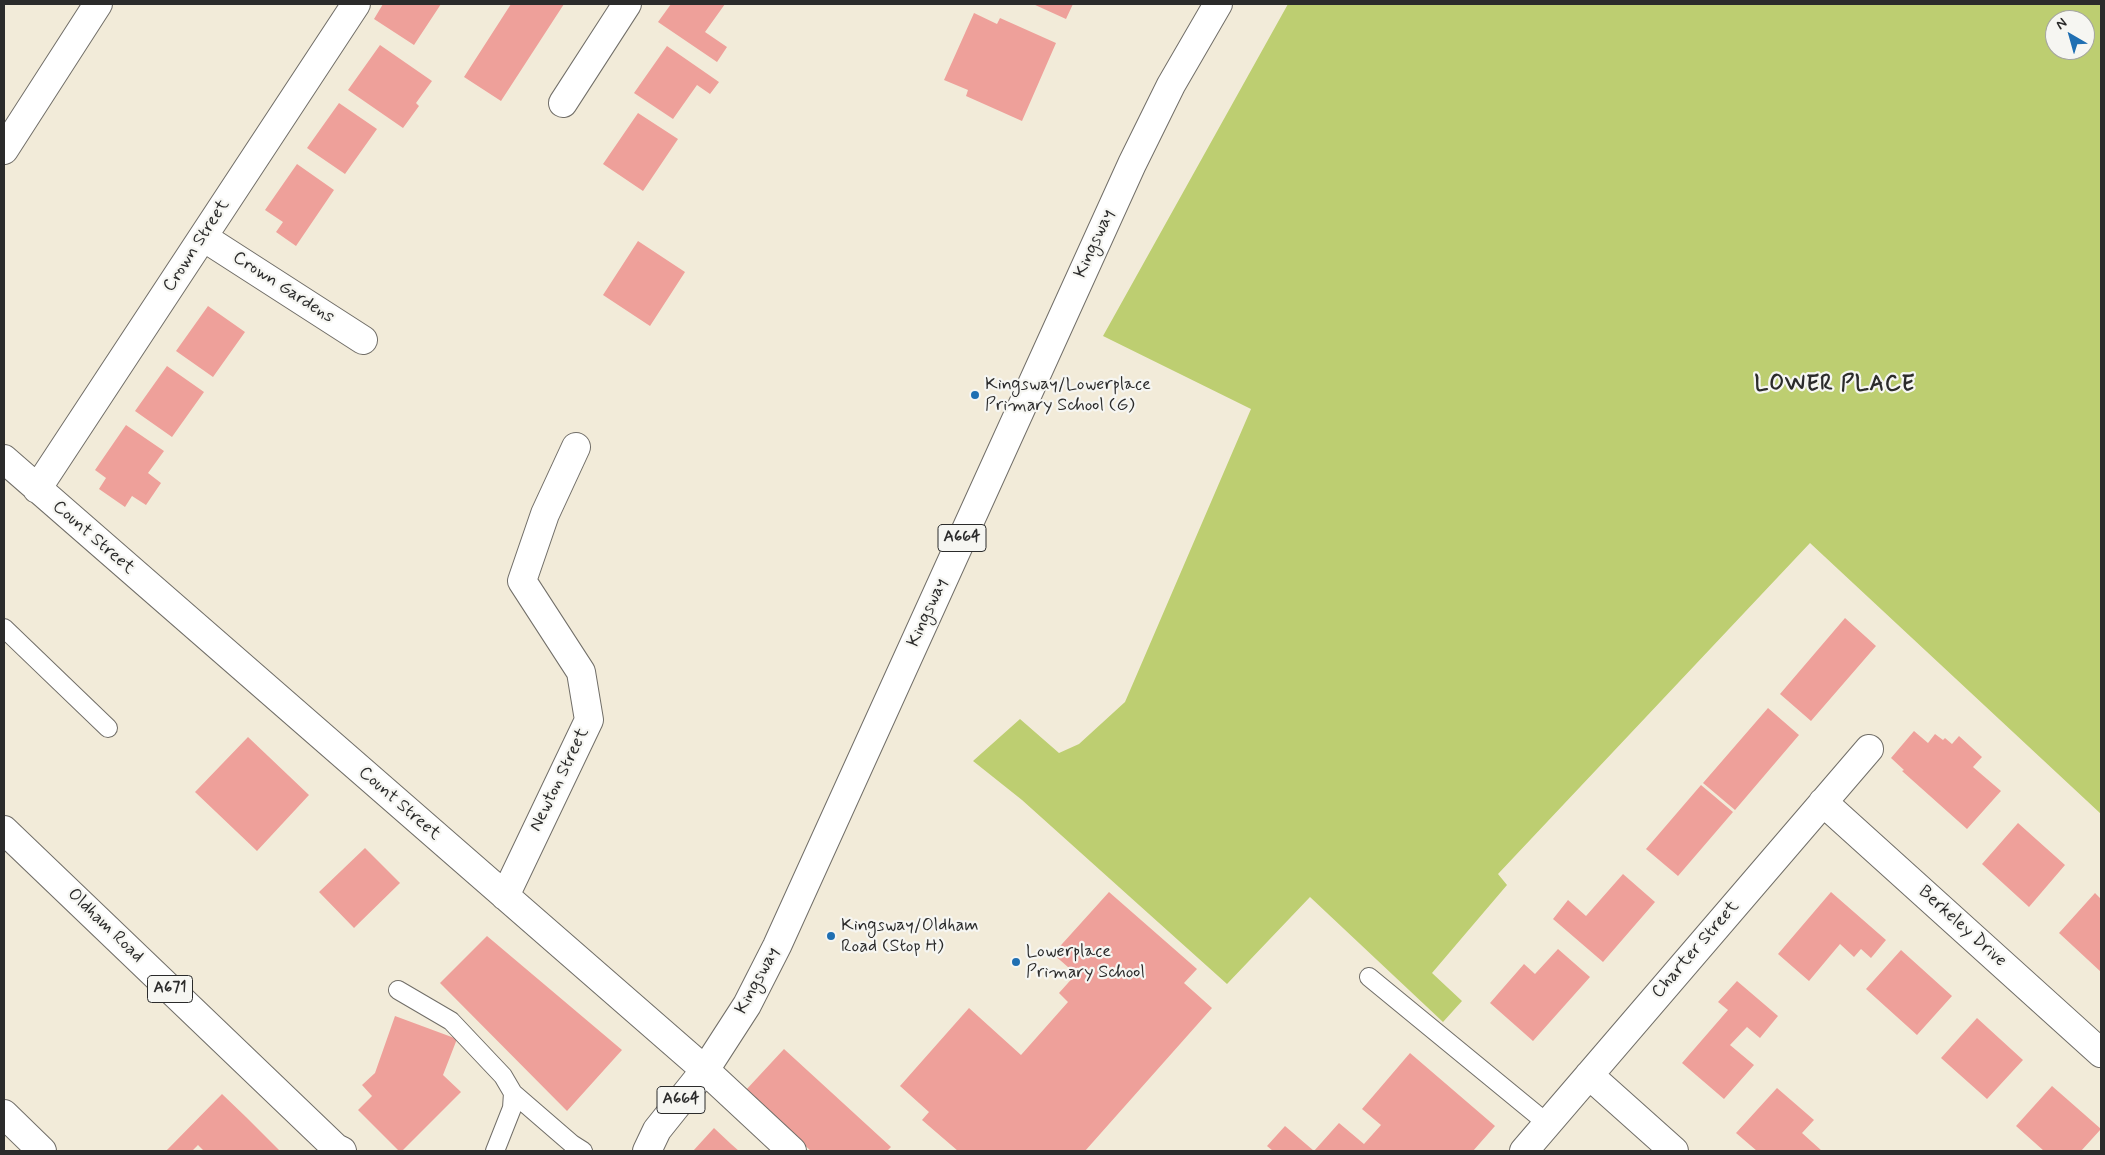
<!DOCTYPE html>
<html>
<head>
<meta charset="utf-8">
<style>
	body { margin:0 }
	#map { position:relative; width:2105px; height:1155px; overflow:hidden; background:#f2ebd9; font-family:Mynerve,sans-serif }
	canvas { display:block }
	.frame { position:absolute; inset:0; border:5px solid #2b2b2b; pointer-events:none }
	.north { position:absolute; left:2045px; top:10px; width:50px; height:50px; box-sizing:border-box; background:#f6f6f2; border:1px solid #a5a5a2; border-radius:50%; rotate:322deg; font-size:14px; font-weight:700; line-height:20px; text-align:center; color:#2b2b2b }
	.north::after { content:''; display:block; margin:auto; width:18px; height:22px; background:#1f6fb2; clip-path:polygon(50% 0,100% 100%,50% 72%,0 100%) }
</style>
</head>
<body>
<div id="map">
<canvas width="2105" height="1155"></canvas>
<div class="frame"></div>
<div class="north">N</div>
</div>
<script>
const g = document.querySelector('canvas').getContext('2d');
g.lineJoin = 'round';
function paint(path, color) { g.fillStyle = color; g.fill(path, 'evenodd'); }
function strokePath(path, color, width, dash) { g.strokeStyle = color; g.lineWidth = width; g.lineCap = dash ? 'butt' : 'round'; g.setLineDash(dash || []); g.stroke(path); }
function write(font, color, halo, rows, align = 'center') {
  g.font = font + ' Mynerve,sans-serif'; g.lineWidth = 4.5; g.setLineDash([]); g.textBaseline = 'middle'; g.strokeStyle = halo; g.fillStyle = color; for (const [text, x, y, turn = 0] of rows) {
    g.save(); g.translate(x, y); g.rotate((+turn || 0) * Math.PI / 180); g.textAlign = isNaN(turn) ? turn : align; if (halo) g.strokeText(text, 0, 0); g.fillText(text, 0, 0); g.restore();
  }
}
paint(new Path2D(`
	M1288 4H2101V814L1810 543 1498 874 1507 885 1432 973 1462 1001 1443 1022 1310 897 1227 984 1022 800 973 761 1020 719 1059 753 1079 744 1125 702 1251 409 1103 336ZM2055 20H2085V50H2055Z`), '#bdce71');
paint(new Path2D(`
	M383 4H441L414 45 374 19Z
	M511 4H564L501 101 464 77Z
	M671 4H725L705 32 727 47 717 62 658 22Z
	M1033 4H1073L1066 19Z
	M974 13 997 24 1000 18 1056 43 1022 121 966 96 968 90 944 80Z
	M380 45 432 81 416 103 419 106 403 128 348 90Z
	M667 46 719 82 710 94 697 85 673 119 634 93Z
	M339 103 377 129 345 174 307 148Z
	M638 113 678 139 643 191 603 164Z
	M297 164 334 190 296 246 276 232 283 222 265 210Z
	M638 241 685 272 650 326 603 295Z
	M208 306 245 332 213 377 176 351Z
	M167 366 204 392 172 437 135 411Z
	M126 425 164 451 148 473 161 483 146 505 132 496 125 507 99 489 106 478 95 470Z
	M1845 618 1876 646 1811 721 1780 694Z
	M1768 708 1799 735 1735 810 1703 783Z
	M1914 731 1928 743 1935 734 1943 740 1945 738 1952 744 1959 736 1982 757 1973 767 2001 791 1967 829 1902 771 1904 770 1891 758Z
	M248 737 309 795 257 851 195 792Z
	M1701 785 1733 812 1678 876 1646 849Z
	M2018 823 2065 865 2029 907 1982 864Z
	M365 848 400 883 354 928 319 892Z
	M1623 874 1655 902 1603 962 1553 919 1568 900 1586 916Z
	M1109 892 1197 969 1184 983 1212 1008 1085 1151H958L922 1120 929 1112 900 1086 969 1008 1021 1055 1068 1002 1059 993 1076 974 1053 954Z
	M1831 892 1886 940 1871 958 1861 949 1854 957 1840 944 1809 981 1778 954Z
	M2095 893 2101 899V972L2059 933Z
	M487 936 622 1050 567 1111 440 983Z
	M1558 949 1590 977 1533 1041 1490 1003 1524 964 1535 974Z
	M1901 950 1952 996 1917 1035 1866 989Z
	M1737 981 1778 1016 1760 1038 1747 1027 1730 1045 1754 1065 1724 1099 1682 1063 1728 1010 1718 1002Z
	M395 1016 457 1039 443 1075 461 1092 402 1151H399L358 1110 372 1096 362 1085 375 1073Z
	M1977 1018 2023 1060 1987 1099 1941 1058Z
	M784 1049 891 1147 887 1151H811L745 1091Z
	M1410 1053 1495 1126 1473 1151H1314L1339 1123 1364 1144 1381 1125 1362 1109Z
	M2052 1086 2101 1129 2081 1151H2044L2016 1126Z
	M1777 1088 1814 1120 1802 1133 1822 1151H1757L1736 1133Z
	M222 1094 246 1117 280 1151H204L198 1145 192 1151H166Z
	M1285 1126 1314 1151H1273L1267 1146Z
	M714 1128 731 1144 739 1151H693Z`), '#eea09a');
const service = new Path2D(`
	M4 628 108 728
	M1369 977 1548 1124
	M398 990 451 1021 503 1076 513 1093 572 1144 583 1151
	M495 1151 512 1108 513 1093`);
const minor = new Path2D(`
	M563 103 627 4
	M4 150 98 4
	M203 237 363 340
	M4 459 705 1070 792 1151
	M37 489 356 4
	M1823 802 2101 1053
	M505 896 589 720 581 672 522 581 545 514 576 447
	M1589 1075 1674 1151
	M4 1114 42 1151
	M1524 1151 1869 749`);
const primary = new Path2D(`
	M4 830 336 1148 342 1151`);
const trunk = new Path2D(`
	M647 1151 657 1130 705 1070 747 1005 777 946 1132 164 1171 85 1218 4`);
strokePath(service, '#716e68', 20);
strokePath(minor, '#716e68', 30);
strokePath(primary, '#716e68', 30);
strokePath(trunk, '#716e68', 30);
strokePath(service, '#fff', 18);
strokePath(minor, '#fff', 28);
strokePath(primary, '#fff', 28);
strokePath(trunk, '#fff', 28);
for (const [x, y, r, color] of [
	[975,395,5,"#1f6fb2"],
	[831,936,5,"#1f6fb2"],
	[1016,962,5,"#1f6fb2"]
]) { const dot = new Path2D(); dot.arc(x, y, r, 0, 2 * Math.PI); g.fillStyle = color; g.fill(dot); strokePath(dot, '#f6f6f2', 2); }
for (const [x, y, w] of [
	[962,538,48],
	[170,989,45],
	[681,1100,48]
]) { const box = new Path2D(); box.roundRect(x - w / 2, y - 13.5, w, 27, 4); g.fillStyle = '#f6f6f2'; g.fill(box); strokePath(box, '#2b2b2b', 1); }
write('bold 16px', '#2b2b2b', null, [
	["A664",962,538],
	["A671",170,989],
	["A664",681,1100]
]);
write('18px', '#2b2b2b', '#f6f6f2', [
	["Kingsway",1095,244,-66],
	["Crown Street",197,246,-57],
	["Crown Gardens",283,288,33],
	["Count Street",93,538,41],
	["Kingsway",928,613,-66],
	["Newton Street",560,780,-64],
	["Count Street",399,804,41],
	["Oldham Road",105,926,44],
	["Berkeley Drive",1962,927,42],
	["Charter Street",1696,950,-49],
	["Kingsway",758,981,-62]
]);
write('18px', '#2b2b2b', '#f6f6f2', [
	["Kingsway/Lowerplace",985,385],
	["Primary School (G)",985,406],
	["Kingsway/Oldham",841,926],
	["Road (Stop H)",841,947],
	["Lowerplace",1026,952],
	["Primary School",1026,973]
], 'left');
g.letterSpacing = '1px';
write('bold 22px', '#2b2b2b', '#f6f6f2', [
	["LOWER PLACE",1835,385]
]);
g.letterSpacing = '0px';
</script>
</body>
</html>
